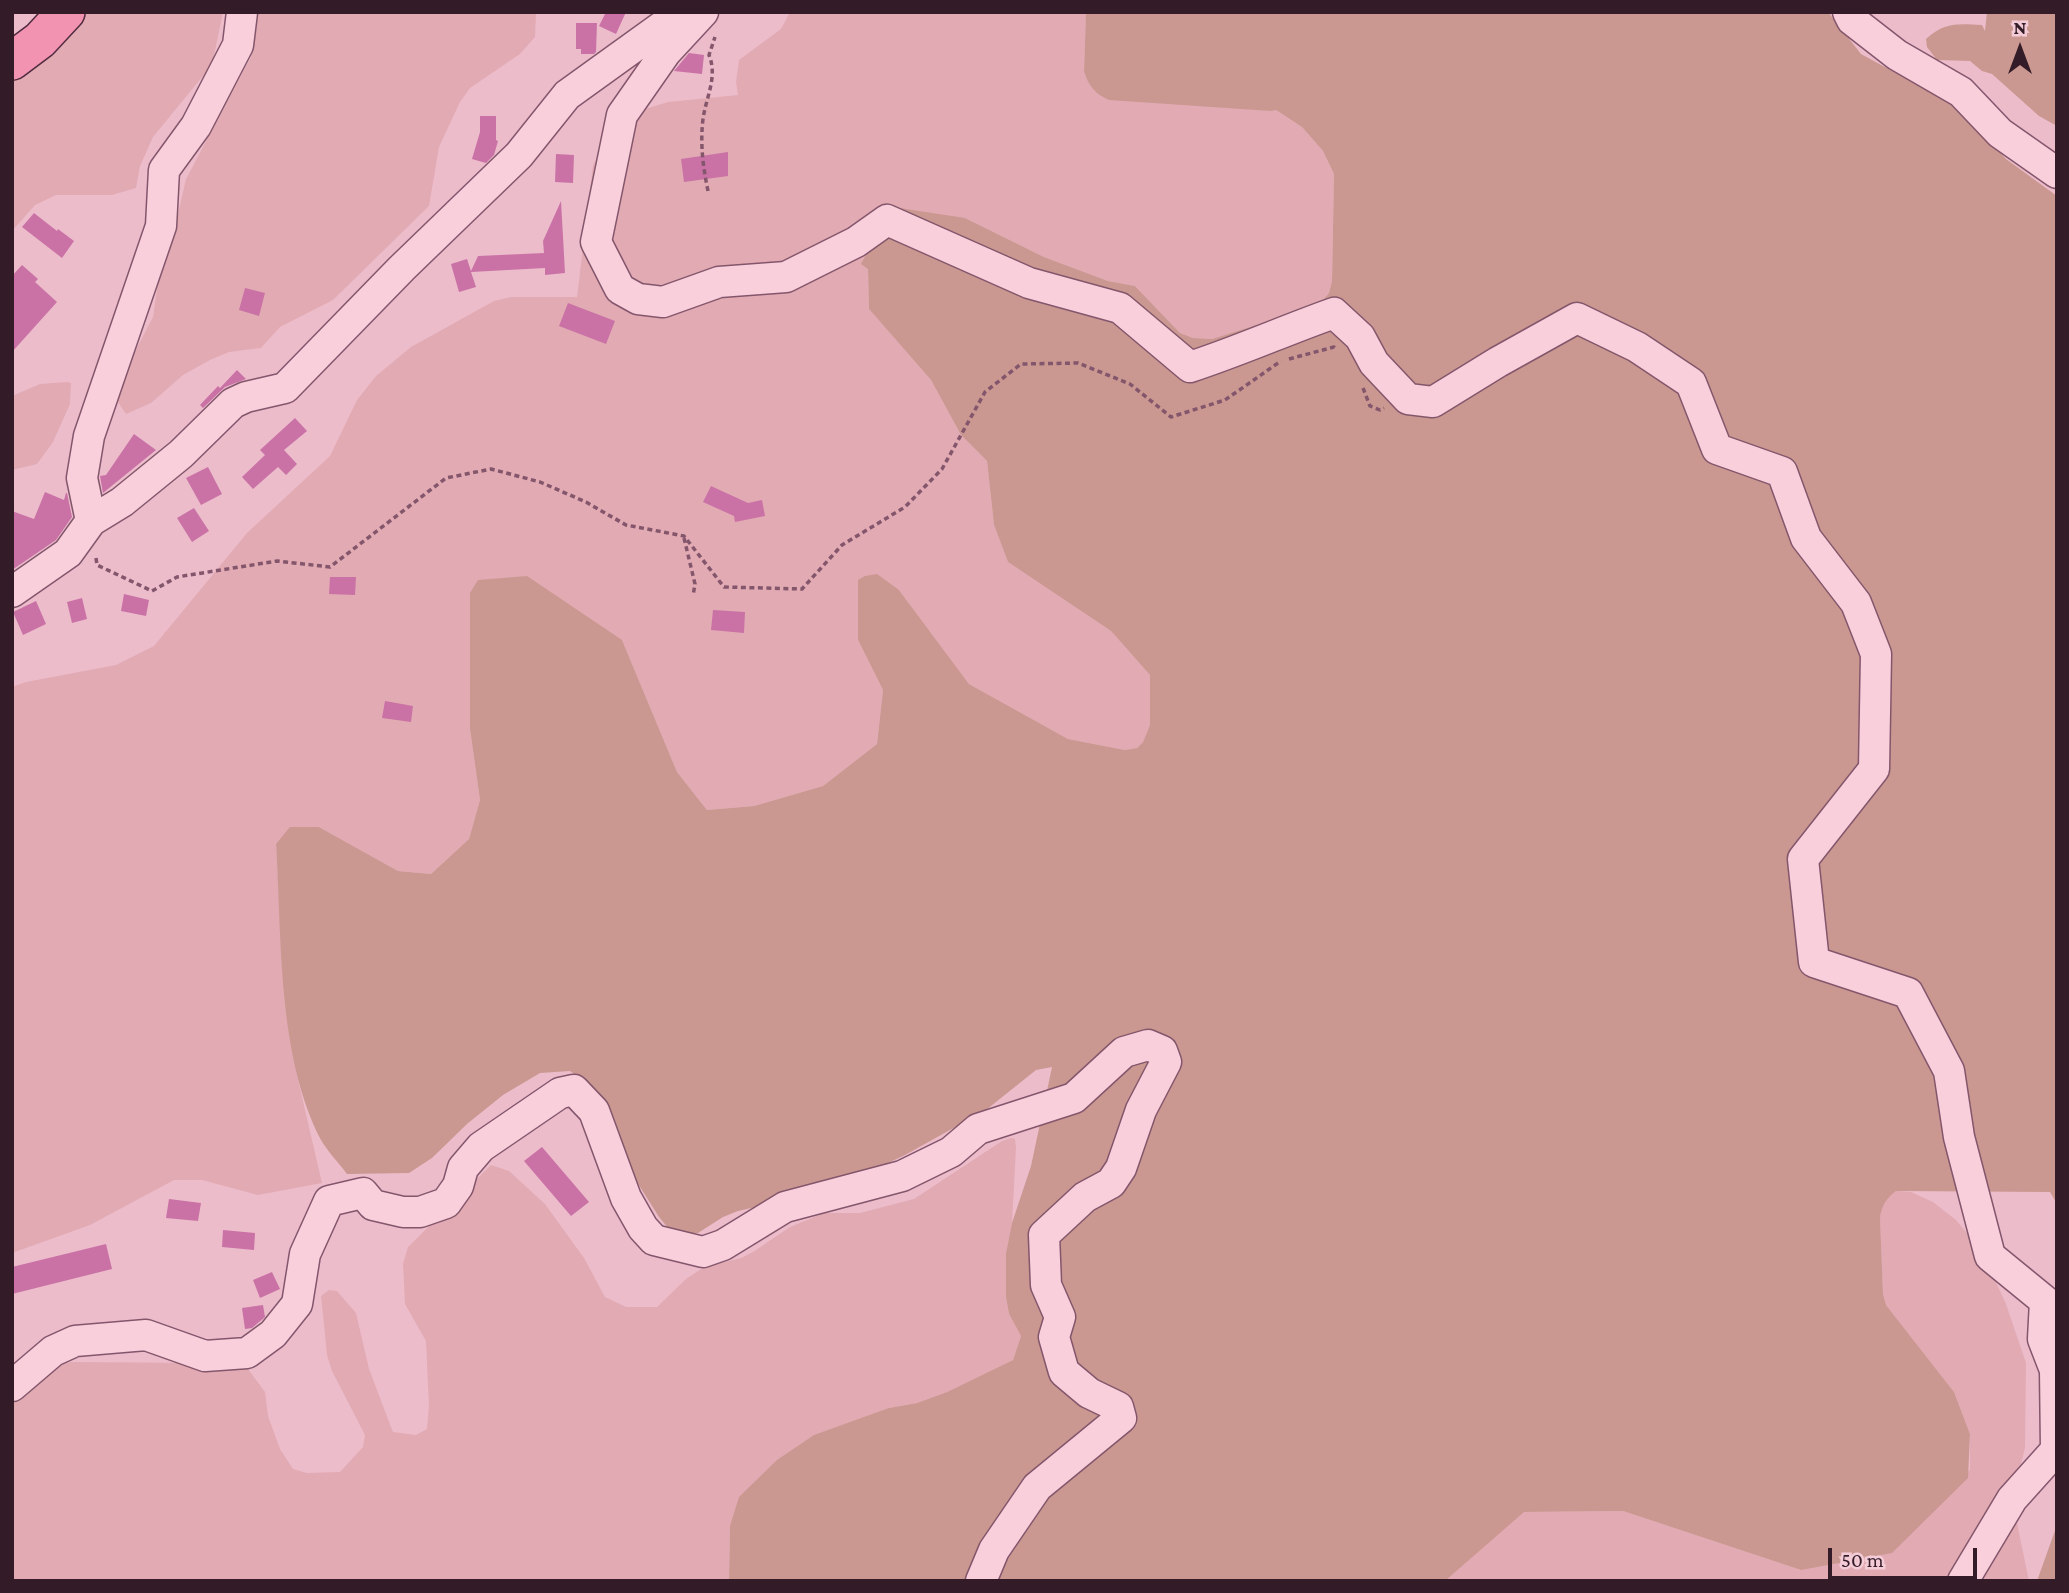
<!DOCTYPE html>
<html>
<head>
<meta charset="utf-8">
<style>
	body { margin:0 }
	#map { position:relative; width:2069px; height:1593px; overflow:hidden; background:#ecbccb; font-family:"Crimson Pro",serif }
	canvas { display:block }
	.frame { position:absolute; inset:0; border:14px solid #331b27; pointer-events:none }
	.north { position:absolute; left:1985px; top:14px; width:70px; height:70px; -webkit-text-stroke:5px #f4ccd7; paint-order:stroke; rotate:0deg; font-size:19px; font-weight:700; line-height:28px; text-align:center; color:#331b27 }
	.north::after { content:''; display:block; margin:auto; width:24px; height:32px; background:#331b27; clip-path:polygon(50% 0,100% 100%,50% 72%,0 100%) }
	.scale { position:absolute; left:1828px; top:1548px; width:149px; height:32px; box-sizing:border-box; border:4px solid #331b27; border-top:0; padding-left:9px; font-size:21px; line-height:24px; white-space:nowrap; color:#331b27; -webkit-text-stroke:5px #f4ccd7; paint-order:stroke }
</style>
</head>
<body>
<div id="map">
<canvas width="2069" height="1593"></canvas>
<div class="frame"></div>
<div class="north">N</div>
<div class="scale">50 m</div>
</div>
<script>
const g = document.querySelector('canvas').getContext('2d');
g.lineJoin = 'round';
function paint(path, color) { g.fillStyle = color; g.fill(path, 'evenodd'); }
function strokePath(path, color, width, dash) { g.strokeStyle = color; g.lineWidth = width; g.lineCap = dash ? 'butt' : 'round'; g.setLineDash(dash || []); g.stroke(path); }
paint(new Path2D(`
	M83 12H223L212 65 153 137 140 166 136 188 112 195H56L35 205 12 231V76Z
	M254 12H536L535 37 520 54 470 88 460 102 439 147 429 206 333 300 280 327 261 348 229 352 210 360 183 375 151 403 126 414 118 402V384L153 317 160 268 175 227 186 179 251 57Z
	M790 12H1086L1084 71 1276 110 1302 127 1323 151 1334 174 1332 281 1329 293 1322 301 1297 312 1212 339 1193 338 1180 333 1135 286 1108 281 1044 257 965 218 868 269 869 309 931 380 961 435 987 461 994 525 1008 562 1111 631 1150 675V725L1143 742 1137 748 1125 750 1068 739 969 684 899 590 858 640 883 690 877 744 823 786 754 806 707 810 677 772 622 640 470 729 480 800 469 839 431 874 398 871 319 827 276 844 286 1010 299 1084 322 1183 258 1195 202 1180H174L90 1225 12 1253V687L26 682 116 665 154 646 247 533 330 456 357 400 376 376 411 347 494 301 511 297H577L593 165 623 116 668 102 738 95 736 82 739 60 781 29Z
	M67 382 71 383 70 404 53 442 37 464 12 470V396L40 384Z
	M1011 1138 1015 1139 1016 1148 1012 1223 1006 1253V1297L1009 1314 1021 1336 1013 1360 947 1392 917 1403 889 1408 730 1526 729 1581H12V1396L44 1369 71 1362 212 1363 248 1369 265 1392 268 1416 280 1449 293 1469 307 1473 340 1472 363 1447 365 1435 332 1371 327 1355 321 1296 329 1290 337 1291 356 1313 369 1369 393 1432 416 1435 427 1429 429 1406 426 1341 405 1304 403 1264 408 1247 491 1165 509 1171 545 1204 584 1258 605 1297 626 1307H657L686 1279 704 1267 741 1258 753 1252 790 1227 824 1213H860L914 1199 1002 1141Z
	M1896 1191 1911 1192 1933 1202 1956 1220 1981 1250 2006 1304 2026 1363 2025 1448 2012 1499 2029 1581H1445L1523 1512 1623 1511 1801 1570 1970 1470V1434L1954 1392 1886 1305 1883 1294 1880 1217 1881 1208 1889 1195Z`), '#e2aab3');
paint(new Path2D(`
	M1086 12H1828L1861 54 1960 108 2006 159 2057 196V1204L2050 1192 1896 1191C1886 1198 1882 1206 1880 1217L1883 1294 1886 1305 1954 1392 1970 1434 1968 1478 1892 1553 1801 1570 1623 1511 1524 1512 1445 1581H729L730 1526 739 1497 777 1460 814 1435 889 1408 917 1403 947 1392 1013 1360 1021 1336 1009 1314 1006 1297V1253L1012 1223 1031 1166 1052 1067 1036 1070 986 1110 905 1155 843 1184 809 1195 738 1211 723 1217 698 1233H677L669 1229 659 1217 625 1163 584 1081 570 1071 540 1073 503 1095 467 1124 432 1158 409 1173 347 1174C339 1163 328 1152 321 1140 277 1055 282 938 276 844L290 827H319L398 871 431 874 469 839 480 800 470 729V593L478 580 527 576 622 640 677 772 707 810 754 806 823 786 877 744 883 690 858 640V580L865 576 877 574 899 590 969 684 1068 739 1125 750 1137 748 1143 742 1150 725V675L1111 631 1008 562 994 525 987 461 961 435 931 380 869 309 868 269 861 264 893 207 965 218 1044 257 1108 281 1135 286 1180 333 1193 338 1212 339 1297 312 1322 301 1329 293 1332 281 1334 174 1323 151 1302 127 1276 110 1271 111 1109 100C1095 94 1088 85 1084 71Z
	M1987 12H2057V126L2039 116 1992 74 1982 71 1970 61 1937 60 1927 47 1926 39C1945 22 1957 24 1982 25L1985 31Z
	M2057 1525V1581H2037Z`), '#ca9891');
paint(new Path2D(`
	M606 12H626L616 34 599 26Z
	M576 23H597L596 52 594 54H581V49H576Z
	M689 53 704 55 702 74 674 71Z
	M480 116H496V140L498 141 494 155 486 163 472 159 480 132Z
	M728 152V176L684 182 681 159Z
	M556 154 574 155 573 183 555 182Z
	M561 201 565 273 545 275V268L471 272 476 287 459 292 451 264 467 259 471 271 478 256 544 253 543 241Z
	M34 213 57 231 58 229 74 241 62 258 22 227Z
	M22 265 38 279 35 282 57 302 12 352V276Z
	M245 288 265 293 259 316 239 310Z
	M568 303 615 321 606 344 559 326Z
	M237 370 246 379 225 387 203 408 200 405 218 386 220 388Z
	M295 418 307 431 284 450 297 464 286 475 278 467 253 489 242 477 265 455 260 450Z
	M134 434 156 450 103 493 100 476 106 475Z
	M208 467 222 494 201 505 186 478Z
	M711 486 748 503 762 500 765 516 735 522 734 516 703 502Z
	M45 492 64 500 66 493H67L72 517 56 540 12 570V511L34 519Z
	M194 508 209 531 192 542 177 518Z
	M330 577H356L355 595 329 594Z
	M124 594 149 600 146 616 121 611Z
	M82 598 87 619 72 623 67 602Z
	M36 601 46 624 23 635 13 612Z
	M713 610 745 612 744 633 711 630Z
	M385 701 413 706 411 722 382 718Z
	M542 1147 589 1202 571 1216 524 1161Z
	M169 1199 201 1203 198 1221 166 1218Z
	M223 1230 255 1233 254 1250 222 1247Z
	M106 1244 112 1269 12 1294V1267Z
	M272 1272 280 1289 260 1298 253 1280Z
	M263 1305 265 1317 252 1328 245 1329 242 1308Z`), '#ca72a6');
const minor = new Path2D(`
	M703 12 666 52 622 115 596 242 620 289 638 299 663 302 719 282 786 277 856 242 887 220 1029 283 1120 308 1190 367C1239 351 1286 330 1334 313L1360 337 1374 363 1408 399 1433 402 1498 362 1577 318 1637 347 1691 383 1717 449 1782 472 1806 538 1856 603 1876 654 1874 769 1803 859 1814 962 1908 993 1949 1071 1959 1137 1990 1256 2045 1301 2043 1339 2055 1370 2056 1450 2012 1499 1963 1581
	M1848 12 1852 20 1897 55 1961 92 2000 133 2057 173
	M91 521 122 502 181 454 233 403 246 397 285 388 402 268 519 155 567 95 678 15H699
	M12 592 68 553 91 521 82 478 89 436 161 226 164 170 196 126 238 45 242 12
	M12 1386 53 1351 75 1341 146 1335 205 1356 247 1353 273 1334 297 1304 305 1254 329 1201 363 1193 373 1205 403 1212H420L446 1203 458 1186 463 1168 481 1147 560 1093 574 1090 594 1111 626 1198 643 1228 654 1240 703 1252 723 1245 785 1207 902 1176 951 1152 978 1129 1074 1098 1124 1052 1148 1045 1162 1051 1166 1062 1141 1110 1121 1168 1111 1183 1085 1197 1044 1235 1046 1285 1060 1317 1054 1337 1064 1372 1089 1393 1118 1407 1121 1418 1037 1487 994 1550 981 1581`);
const major = new Path2D(`
	M12 61 40 40 66 12`);
strokePath(minor, '#84566c', 33);
strokePath(major, '#512b3f', 40);
strokePath(new Path2D(`
	M708 191C703 167 700 144 703 119 706 97 718 77 709 55L715 37
	M1289 359 1334 347 1335 348
	M1363 388 1370 406 1380 410 1384 408
	M684 538 695 584 693 596
	M96 558 97 565 152 591 177 577 277 561 330 567 446 478 491 469 540 482 586 502 626 525 684 536 724 587 802 589 842 545 905 507 942 469 985 392 1021 364 1078 363 1130 384 1171 417 1225 400 1281 361`), '#84566c', 3.5, [5, 3.5]);
strokePath(minor, '#f8cfdb', 30);
strokePath(major, '#f193b1', 37);
</script>
</body>
</html>
